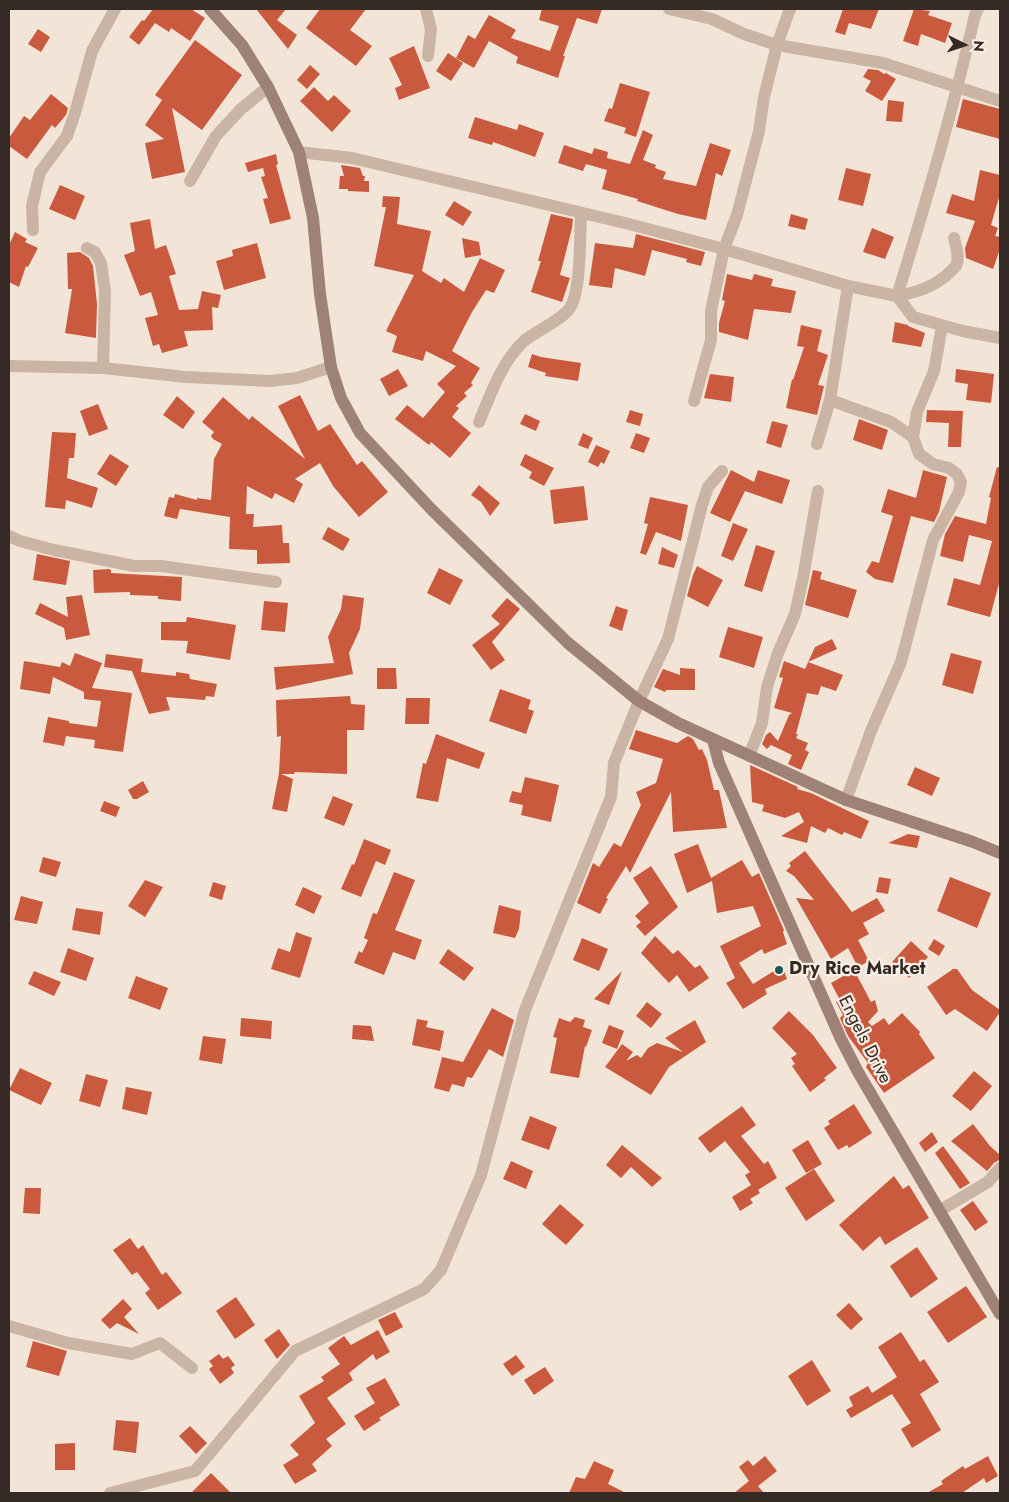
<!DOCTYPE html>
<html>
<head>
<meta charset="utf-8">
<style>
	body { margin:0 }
	#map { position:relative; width:1009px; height:1502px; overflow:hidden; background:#f2e5d8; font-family:Jost,sans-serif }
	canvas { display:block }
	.frame { position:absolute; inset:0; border:10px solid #352a26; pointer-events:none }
	.north { position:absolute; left:939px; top:20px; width:50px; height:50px; -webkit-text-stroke:4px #faefe4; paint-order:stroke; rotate:94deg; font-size:14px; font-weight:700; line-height:20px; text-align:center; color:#352a26 }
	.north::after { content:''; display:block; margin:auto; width:18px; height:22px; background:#352a26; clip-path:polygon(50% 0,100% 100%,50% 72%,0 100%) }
</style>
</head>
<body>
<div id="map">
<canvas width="1009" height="1502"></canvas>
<div class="frame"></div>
<div class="north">N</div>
</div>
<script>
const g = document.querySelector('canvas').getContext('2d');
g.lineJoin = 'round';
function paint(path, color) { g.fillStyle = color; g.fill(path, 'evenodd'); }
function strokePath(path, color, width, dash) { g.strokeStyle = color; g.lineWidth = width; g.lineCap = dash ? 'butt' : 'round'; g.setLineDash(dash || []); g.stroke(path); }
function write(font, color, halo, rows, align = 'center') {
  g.font = font + ' Jost,sans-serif'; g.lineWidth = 4.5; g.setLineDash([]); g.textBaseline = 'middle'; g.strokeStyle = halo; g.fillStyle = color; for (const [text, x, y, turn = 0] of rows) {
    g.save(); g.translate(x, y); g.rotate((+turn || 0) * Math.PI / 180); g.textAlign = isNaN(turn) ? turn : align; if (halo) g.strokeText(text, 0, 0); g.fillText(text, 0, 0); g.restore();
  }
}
paint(new Path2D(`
	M153 9H191L205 18 190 41 171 28 169 32 155 23 139 45 129 37 142 20 144 21Z
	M256 9H286L277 20 297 35 288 49Z
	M320 9H366L350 30 372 46 356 66 306 28Z
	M542 9H602L597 24 577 18 563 56H565L558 78 516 63 518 57 489 41 474 68 456 58 468 35 475 39 489 15 516 30 511 38 550 51 559 26 539 20Z
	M843 9H879L871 29 849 23 845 35 835 32Z
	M914 9 930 11 928 15 952 23 945 43 921 34 918 46 903 41Z
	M38 29 50 37 41 52 28 44Z
	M195 40 242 75 202 130 172 108 185 172 152 179 145 143 164 139 145 125 162 100 155 95Z
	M414 46 430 88 399 100 395 88 402 85 389 58Z
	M448 53 463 63 451 81 436 71Z
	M310 65 320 74 307 89 297 80Z
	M868 69 878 70 884 74 886 73 896 79 882 101 865 91 871 81 863 77Z
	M620 83 650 92 636 137 624 133 626 128 604 121 609 108 612 109Z
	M314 87 328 101 334 95 351 111 332 132 300 101Z
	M51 94 68 108 66 115 55 128 52 125 27 159 9 146V138L24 116 30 120Z
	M963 99 1000 109V139L956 127Z
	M888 100 904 102 902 122 886 121Z
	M475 117 517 130 519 124 544 133 535 157 493 142 492 145 468 138Z
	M643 130 653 135 643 160 656 165 655 168 666 172 663 179 696 186 710 143 731 150 722 176 716 173 706 220 678 214 637 201 638 199 602 189 607 170 586 164 583 171 558 163 564 145 592 154 594 148 608 152 607 158 630 164Z
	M276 154 278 164 276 165 291 219 270 224 263 199 268 198 261 177 265 176 263 168 248 172 245 163Z
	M341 165 360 168 363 176H365L364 181H369V192L348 191V189H339L340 176H344Z
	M846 168 871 174 863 206 838 200Z
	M980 170 1000 175V194L991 225 998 228 995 236 1000 237V249L993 269 966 258 965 248 975 221 946 213 952 194 974 201Z
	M60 185 85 196 75 220 49 209Z
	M383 196 400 197 397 224 431 231 422 271 441 283 444 278 464 292 480 258 505 270 494 293 486 290 472 312 452 351 480 368 471 383 473 385 464 393 467 396 456 406 459 408 452 417 471 433 450 458 431 442 429 445 395 419 407 405 423 418 445 392 437 384 456 366 426 351 423 361 392 352 397 336 386 331 414 275 374 266 386 207H382Z
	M454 201 472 212 463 226 445 215Z
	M551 214 573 219 572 228 560 275 570 278 562 302 531 292 541 261H538Z
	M791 214 808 219 805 230 788 226Z
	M150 219 155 249 166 245 176 274 169 276 179 310 198 309 202 291 221 295 218 308 212 307 213 330 184 331 188 346 162 353 159 344 153 346 145 318 158 315 151 292 140 296 124 255 135 251 130 223Z
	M872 228 894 237 885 259 863 252Z
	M15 232 27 239 25 242 38 248 28 267 26 266 19 287 9 282V245Z
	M636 234 705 252 701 266 686 262 687 259 652 250 645 276 615 268 612 288 589 285 595 243 633 248Z
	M462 238 479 242 481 255 465 258Z
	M257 243 266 278 224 290 216 261 233 256 232 250Z
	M80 252 89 258 93 266 97 304 96 338 65 333 72 289H68L67 253Z
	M727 274 752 280 754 274 773 279 771 286 796 291 791 313 754 309 748 340 719 332V323L725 301 722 300Z
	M895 322 908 325V326L925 333 921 347 892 342Z
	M801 325 822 330 817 351 828 355 818 385 824 386 817 415 786 408 792 379 793 380 804 347 797 346Z
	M532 354 541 357 581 363 578 381 545 376 546 373 528 367Z
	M398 369 408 386 389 396 380 379Z
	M956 369 994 374 991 403 966 400 968 384 955 382Z
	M710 374 734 377 731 402 704 398Z
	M300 395 318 431 330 424 357 465 362 461 388 492 359 517 333 486 320 463 295 479 303 484 294 503 275 493 272 499 247 486 246 514H254L253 527 282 525 283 543H289L290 563 257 564V550L229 549 230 517 180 509 177 519 164 516 169 497 174 498 175 494 197 500V498L211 500 214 459 222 444 213 439 211 436 214 432 202 422 223 397 249 420 252 416 305 459 278 406Z
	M177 396 195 412 183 429 163 415Z
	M98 404 108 429 89 436 80 411Z
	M630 410 643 414 640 426 626 422Z
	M927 410 963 411 961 447H948L949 423 926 422Z
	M525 414 540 421 536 431 520 424Z
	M859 419 888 430 882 450 853 440Z
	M772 421 788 425 781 448 766 443Z
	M52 432 76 433 74 458H69L67 478 98 488 92 508 66 500 65 509 45 507Z
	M583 433 593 438 588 449 578 445Z
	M636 433 650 438 644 453 630 448Z
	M596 445 610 451 604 464 601 462 598 467 588 462Z
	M110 454 129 466 116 486 97 474Z
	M525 454 554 468 544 486 529 478 532 472 520 465Z
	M997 467 1000 468V580L990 617 947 605 954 578 980 585 992 541 969 535 963 562 940 556 945 534 955 516 986 524 991 498 989 497Z
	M731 470 754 482 758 470 790 480 782 504 745 491 730 522 710 513Z
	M923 470 947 477 939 512 934 522 911 516 893 583 875 579 866 572 872 561 879 563 893 516 881 512 888 489 916 498Z
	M479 485 500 503 490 516 481 502 471 495Z
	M584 486 588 520 554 524 550 490Z
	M650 497 688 505 681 541 656 532 646 555 640 553 648 524 644 523Z
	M733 523 748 529 733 561 721 556Z
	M328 527 350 539 343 551 322 539Z
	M756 545 775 551 762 592 744 586Z
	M662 547 678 555 674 568 658 564Z
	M37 554 70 561 66 585 33 580Z
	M697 566 723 580 708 607 687 596 693 575Z
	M439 568 463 580 450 605 427 593Z
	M109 569 111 570V573L182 577 181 601 158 599V596L130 595V592L94 593 93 570Z
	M813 570 822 572 820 579 857 590 848 618 805 605Z
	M82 595 90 635 66 640 64 628 35 614 40 603 68 617 66 597Z
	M343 595 364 598 360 629 349 653 353 674 276 690 274 667 334 663 328 637 341 609Z
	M507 598 520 609 492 642 505 660 491 670 472 645 500 624 491 616Z
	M264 601 288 603 285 632 261 630Z
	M616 606 628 610 622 631 609 626Z
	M187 617 236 625 230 660 186 653 188 641 161 640V622H186Z
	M728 627 763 637 754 668 719 657Z
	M832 639 837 649 808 662 843 675 836 691 821 686 818 695 807 693 796 734H798L796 738 808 743 805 750 809 752 801 770 788 764 792 755 771 745 767 749 762 744 766 735 770 732 778 741 789 715 792 713 774 708 783 678 779 677 784 661 805 669 815 647Z
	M75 653 102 663 92 688 132 693 123 752 94 748 95 740 66 736 64 746 43 742 48 717 69 721V723L97 727 101 701 84 699V692L53 677 50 694 20 689 24 661 60 667 62 662 70 666Z
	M951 653 982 661 973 694 942 685Z
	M106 654 143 659 141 672 176 676V672L189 674 190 679 217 684 214 697 206 696 205 700 166 697 170 710 149 714 132 671 104 667Z
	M377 668H396L397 689H377Z
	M680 668 695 669V690H666L665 692 654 687 663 669 680 675Z
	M500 689 531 700 528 709 534 711 526 734 489 721Z
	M350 696 351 704 365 705 364 730H347V774L295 772 294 774H281L293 779 287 812 272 809 279 773 281 736 277 737 276 700Z
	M406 698H430L429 724H405Z
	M636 730 677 743 688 736 693 739 699 750 702 749 707 760 714 790H719L727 828 673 832 671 792 630 873 626 866 606 898 608 899 600 914 577 903 593 863 599 867 614 843 621 847 641 805 636 792 656 783 663 759 629 749Z
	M436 734 485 753 479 769 447 758 438 802 416 798 423 763 426 764Z
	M750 765 798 787 797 789 811 793 869 821 861 839 844 832 842 835 828 828 825 833 811 826 807 843 781 836 804 822 799 812 785 818 762 811 764 805 752 802Z
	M915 767 940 778 932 796 907 785Z
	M525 777 559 785 551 822 521 815 523 805 509 802 512 791 521 793Z
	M143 781 149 792 137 799H133L128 790Z
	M333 796 353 804 344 826 324 818Z
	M104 801 120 807 116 817 100 811Z
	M908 834 920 836 917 848 888 843Z
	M364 839 391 850 385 865 376 861 361 897 341 889 352 864 354 865Z
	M698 844 711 878 742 860 752 877 759 873 784 930 783 932 787 944 764 954 762 949 739 963 753 984 782 966 787 979 765 989 767 994 743 1009 726 983 735 978 720 946 761 926 753 906 717 913 712 881 687 893 674 854Z
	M805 851 852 912 877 898 885 911 863 923 869 934 858 940 869 961 858 967 848 948 831 959 796 898 814 900 794 876 786 871 791 866 789 863Z
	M43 857 61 862 56 877 39 872Z
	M651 866 678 907 645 936 636 926 641 922 635 916 649 903 633 878Z
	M394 872 415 880 395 930 422 940 415 960 393 952 384 975 354 963 359 951 362 953 368 940 364 938 373 913 377 914Z
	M879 877 891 879 888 894 876 892Z
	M950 877 991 893 977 928 937 911Z
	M145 880 163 887 145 917 128 906Z
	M213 882 226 886 222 900 209 896Z
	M303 887 322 896 314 914 295 905Z
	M21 896 43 902 37 924 14 920Z
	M499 905 521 911 519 929 515 938 493 933Z
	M76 908 103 912 100 935 72 930Z
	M296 932 312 938 300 978 271 969 278 948 290 952Z
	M655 936 673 954 678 950 695 968 700 965 709 978 689 992 677 975 669 983 641 953Z
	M582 938 608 949 599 971 573 960Z
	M934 939 945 946 939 956 928 949Z
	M911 941 928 957 909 978 892 962Z
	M68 948 94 958 86 981 60 972Z
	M448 949 474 968 464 981 439 963Z
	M953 969H957L972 990 1000 1010V1012L987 1031 955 1009 946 1015 927 987Z
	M854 970 871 1002 875 1000 878 1011 868 1022 872 1026 884 1018 889 1025 902 1013 920 1032 919 1034 935 1058 884 1093 866 1067 868 1063 848 1036 840 1018 843 1015 836 1002 840 1000 831 983Z
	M34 971 61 982 54 996 28 984Z
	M622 971 609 1005 594 999Z
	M136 976 168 988 160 1010 128 998Z
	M647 1002 662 1014 651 1028 636 1016Z
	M492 1008 514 1020 503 1057 489 1049 472 1078 467 1077 464 1087 452 1084 449 1092 434 1088 442 1057 463 1062Z
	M789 1011 813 1035 837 1068 824 1078 826 1080 810 1092 792 1066 795 1064 791 1058 797 1054 772 1028Z
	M575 1017 585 1020 583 1027 592 1030 586 1047 585 1046 579 1078 550 1073 557 1038 553 1037 559 1018 570 1022Z
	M241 1018 272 1021 271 1039 240 1036Z
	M417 1019 428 1021 426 1027 444 1031 440 1051 412 1045Z
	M695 1020 706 1042 669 1067 651 1095 605 1067 622 1044 633 1052 626 1061 637 1055 641 1058 648 1048 657 1043 683 1052 665 1038Z
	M353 1025 371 1026 374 1041 352 1039Z
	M609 1025 624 1031 617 1049 602 1043Z
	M203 1036 226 1039 222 1064 199 1060Z
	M20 1068 52 1083 41 1105 9 1090Z
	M974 1071 992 1086 971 1111 952 1096Z
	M86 1074 108 1080 100 1107 79 1101Z
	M126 1087 152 1092 147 1115 122 1109Z
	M854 1104 872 1133 849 1148 847 1145 838 1150 824 1128 830 1124 828 1121Z
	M742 1106 756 1125 741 1136 764 1164 768 1161 777 1178 758 1190 760 1193 750 1199 753 1203 740 1211 732 1197 751 1185 745 1175 750 1172 725 1141 710 1153 698 1138Z
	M530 1116 557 1127 549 1150 521 1140Z
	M973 1124 990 1146 1000 1155 999 1160 994 1163 987 1171 951 1141Z
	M932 1132 938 1142 925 1152 919 1143Z
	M808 1140 822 1164 806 1173 792 1150Z
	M622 1145 662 1178 652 1187 631 1167 621 1178 606 1165Z
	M943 1146 970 1183 960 1189 935 1153Z
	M511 1161 533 1171 526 1189 503 1179Z
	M814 1169 835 1201 806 1221 785 1188Z
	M894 1176 903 1189 909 1185 929 1218 885 1245 880 1236 863 1251 839 1225Z
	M25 1188H41L40 1214 23 1213Z
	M973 1201 988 1222 975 1231 960 1210Z
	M560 1204 584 1225 566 1245 542 1224Z
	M130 1238 138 1249 143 1245 162 1275 166 1272 182 1293 158 1310 145 1293 150 1289 137 1272 132 1275 113 1250Z
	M917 1247 938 1279 911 1298 890 1266Z
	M966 1286 987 1317 948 1343 927 1312Z
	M236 1297 255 1325 235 1339 216 1311Z
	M123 1299 132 1309 124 1317 139 1334 117 1323 110 1329 101 1320Z
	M849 1303 863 1319 851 1330 836 1315Z
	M395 1312 403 1327 386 1336 378 1320Z
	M279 1329 290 1345 277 1359 264 1340Z
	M378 1330 390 1352 376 1360 373 1354 349 1373 353 1380 327 1398 346 1424 326 1439 332 1446 312 1464 317 1471 295 1484 283 1465 299 1455 290 1445 315 1423 299 1396 324 1381 321 1377 340 1364 328 1348 344 1336 351 1345Z
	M901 1332 920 1362 924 1359 939 1382 920 1394 941 1430 912 1448 901 1429 911 1423 892 1394 851 1418 846 1410 853 1406 849 1397 868 1386 872 1393 897 1377 878 1347Z
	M33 1341 67 1351 59 1376 26 1367Z
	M219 1354 223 1359 228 1356 235 1365 231 1368 234 1373 220 1384 209 1369 213 1366 209 1361Z
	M516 1355 525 1367 512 1376 503 1364Z
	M812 1360 831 1391 807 1406 788 1376Z
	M545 1367 554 1381 534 1395 524 1380Z
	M385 1378 400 1405 379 1418 381 1420 364 1431 354 1416 375 1403 366 1388Z
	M116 1420 139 1422 136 1453 113 1450Z
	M190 1426 207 1443 196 1454 179 1436Z
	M75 1443V1470H55V1444Z
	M765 1456 777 1471 758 1486 764 1493H734L749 1481 739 1467 748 1460 753 1466Z
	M988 1456 998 1476 986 1483 984 1478 962 1493H927L943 1484 941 1481 963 1466 965 1469Z
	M594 1461 614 1470 608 1484 626 1493H569L576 1477 585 1479Z
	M211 1473 231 1493H191Z`), '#ca5a3e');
strokePath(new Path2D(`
	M426 9 431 29 428 56
	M669 9 712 19 744 34 777 45 883 63 1000 101
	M299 152 352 158 629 224 724 249 848 286 897 296 913 317 963 331 1000 338
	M190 181 216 136 241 109 268 87
	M33 230 32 206 40 172 67 136 75 113 92 51 115 9
	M954 238C956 246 960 257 956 266 956 266 951 271 951 271 935 287 918 292 897 296 926 203 953 110 975 15L978 9
	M87 248 95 252 101 263 105 291 103 368
	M9 366 103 368 186 377 270 381 297 378 331 367
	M830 400 891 422 913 437
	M694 401 711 340V311L724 249 737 215 759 131 764 97 777 45 790 9
	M479 422C491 394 501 363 523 342 535 331 561 321 570 308 581 291 580 235 581 213
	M817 444 830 400 848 286
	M9 536 20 541 54 550 134 566H161L276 582
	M749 756 762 723 767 687 778 653 795 614 803 578 818 491
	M846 800 871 731 901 662 933 540 959 492 961 482 957 474 949 468 933 464 919 454 913 437 917 412 934 371 942 326
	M939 1211 988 1182 1000 1168
	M9 1326 68 1343 132 1354 160 1343 192 1368
	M110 1493 195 1471 295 1351 424 1289 441 1270 481 1175 525 1010 611 797 614 763 639 701 668 639 702 505 708 487 722 471`), '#cab4a4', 12);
strokePath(new Path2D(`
	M210 9 242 45 268 87 299 152 313 218 320 294 331 367 341 398 360 433 432 510 568 643 639 701 678 723 846 800 973 842 1000 853
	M713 740 719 763 841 1039 858 1072 1000 1314`), '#9e8275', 12);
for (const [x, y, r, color] of [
	[779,970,5,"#1a5758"]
]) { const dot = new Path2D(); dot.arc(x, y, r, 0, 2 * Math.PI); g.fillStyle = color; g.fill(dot); strokePath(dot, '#faefe4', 2); }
write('bold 18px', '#352a26', '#faefe4', [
	["Dry Rice Market",789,970]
], 'left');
write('18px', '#352a26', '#faefe4', [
	["Engels Drive",864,1040,63]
]);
</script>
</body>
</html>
